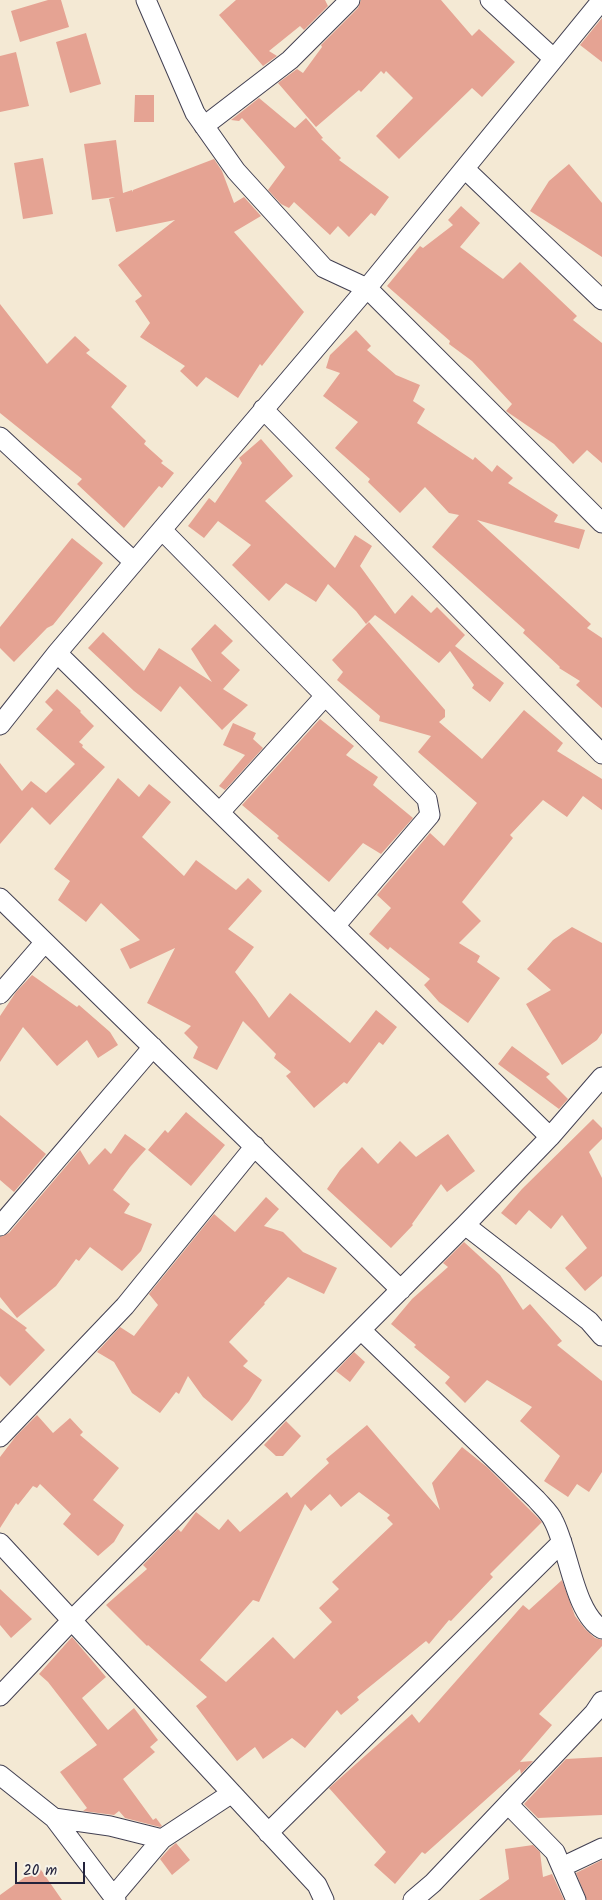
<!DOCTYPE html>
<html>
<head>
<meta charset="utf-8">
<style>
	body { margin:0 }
	#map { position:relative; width:602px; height:1900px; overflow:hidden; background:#f4e9d4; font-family:Kalam,sans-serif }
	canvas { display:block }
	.scale { position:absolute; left:15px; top:1862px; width:70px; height:22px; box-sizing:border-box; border:2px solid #22223b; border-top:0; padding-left:6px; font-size:15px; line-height:18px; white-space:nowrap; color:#22223b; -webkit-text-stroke:4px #f7f3e8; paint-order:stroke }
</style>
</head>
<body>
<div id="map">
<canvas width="602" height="1900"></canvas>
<div class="scale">20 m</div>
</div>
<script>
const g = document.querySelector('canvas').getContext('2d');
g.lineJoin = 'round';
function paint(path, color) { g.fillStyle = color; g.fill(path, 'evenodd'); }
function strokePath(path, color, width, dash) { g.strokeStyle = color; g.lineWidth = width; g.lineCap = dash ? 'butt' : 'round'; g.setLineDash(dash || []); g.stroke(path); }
paint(new Path2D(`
	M48 0H61L69 27 20 42 11 11Z
	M236 0H325L328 6 304 30 300 26 269 51 277 56 263 66 219 15Z
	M361 0H441L472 36 479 29 515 62 482 97 472 88 399 159 376 136 413 98 386 71 384 74 381 71 361 92 359 90 316 127 278 83 297 69 303 73 322 47 321 45 358 8Z
	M602 18V62L580 45Z
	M86 33 101 84 70 93 56 42Z
	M16 52 29 106 0 112V56Z
	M135 95H154V122H134Z
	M259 98 295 128 306 118 323 138 321 139 341 158 339 160 389 197 375 216 371 213 349 237 338 226 330 235 294 202 289 208 281 204 268 190 285 167 242 118 239 121 231 120Z
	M116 140 123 193 132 190 133 192V190L214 159 222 171 234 203 244 197 261 216 234 232 304 312 262 366 260 364 238 398 206 377 197 387 180 371 185 366 140 337 150 323 135 301 142 296 118 265 175 220 116 232 109 199 115 197 92 200 84 144Z
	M43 158 53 214 23 219 14 163Z
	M569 164 602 203V257L530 211 549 181Z
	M461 206 480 223 460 247 503 279 520 262 577 316 573 320 602 343V463L587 450 573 464 554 444 506 411 512 404 472 361 449 344 450 341 387 286 420 246 423 248 453 225 448 220Z
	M0 304 47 364 75 336 90 350 86 353 127 386 111 407 146 441 144 444 163 461 161 463 174 473 162 488 159 486 124 528 77 484 82 479 0 413Z
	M356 330 371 346 367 350 396 375 420 385 413 401 425 409 417 423 473 460 475 457 492 472 497 465 513 478 508 483 558 515 554 522 585 530 579 549 477 520 591 624 587 628 602 638V708L576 685 580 681 559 668 560 667 523 633 525 630 432 547 459 515 449 513 425 487 400 513 368 482 370 479 335 448 358 422 323 396 340 373 326 368 330 355Z
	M261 439 293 476 265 501 335 568 355 535 372 546 360 566 395 614 412 595 431 613 437 607 465 635 455 646 504 683 490 702 472 688 474 685 450 651 439 663 375 615 366 624 356 611 328 584 316 602 286 583 269 601 232 565 251 545 218 521 204 538 188 526 209 498 215 503 242 463 239 458Z
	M72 538 103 563 53 625 47 628 14 662 0 648V627Z
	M369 622 445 710V717L439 722 482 759 524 710 563 743 557 751 602 779V810L583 796 567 817 543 800 510 835 513 838 462 902 481 921 459 943 480 956 477 962 500 978 468 1023 439 1002 424 985 430 979 390 947 388 950 369 934 391 908 377 895 430 833 444 846 477 803 418 752 431 736 379 721 380 716 337 680 343 672 332 660Z
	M215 624 233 641 221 653 240 670 223 689 248 705 222 730 180 686 161 712 134 691 88 648 103 632 144 671 159 648 212 682 191 649Z
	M57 689 81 711 80 712 94 726 79 742 83 745 82 747 105 767 50 825 32 807 0 844V763L22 791 31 781 46 793 75 764 36 729 53 710 45 702Z
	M320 719 354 746 346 755 378 777 373 785 413 818 381 854 363 843 329 882 277 838 279 836 242 805Z
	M233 723 256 733 253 739 263 748 225 790 219 786 245 755 223 745Z
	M118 778 139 797 149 784 171 802 142 837 184 876 196 860 236 890 248 878 262 891 228 929 254 947 235 972 256 999 269 1018 290 993 350 1043 376 1010 397 1027 383 1045 379 1042 347 1084 344 1082 314 1108 286 1076 291 1072 274 1058 276 1054 243 1021 217 1070 193 1058 198 1047 184 1033 191 1026 147 1003 175 948 130 969 120 949 140 940 101 903 86 922 58 900 70 881 54 869Z
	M572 927 602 943V1033L597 1040 562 1065 526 1004 551 990 527 969 553 940Z
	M32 975 77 1007 79 1005 110 1032 118 1045 98 1058 87 1040 57 1066 23 1027 0 1062V1016L16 992Z
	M512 1046 550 1074 546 1077 568 1099 559 1109 498 1064Z
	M186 1112 225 1145 191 1186 148 1150 165 1130 168 1133Z
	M0 1115 46 1154 14 1192 0 1180Z
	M593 1119 602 1128V1139L589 1152 602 1178V1276L585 1291 565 1268 587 1248 562 1215 551 1229 529 1210 516 1225 501 1213 522 1189Z
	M125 1134 146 1149 130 1167 113 1190 130 1204 124 1213 152 1224 141 1251 122 1271 90 1247 79 1261 76 1259 56 1286 17 1318 0 1297V1237L9 1233 80 1150 89 1165 105 1148 111 1154Z
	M448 1134 475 1171 447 1192 441 1184 412 1224 413 1225 391 1248 327 1189 340 1170 362 1147 378 1164 400 1141 416 1157Z
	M266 1197 279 1209 264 1226 283 1232 303 1252 337 1268 324 1294 288 1277 264 1303 265 1304 229 1342 248 1361 243 1366 262 1380 249 1401 232 1421 203 1397 188 1376 179 1394 176 1392 160 1413 132 1393 114 1362 97 1352 120 1327 134 1336 158 1305 149 1294 214 1214 235 1232Z
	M464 1242 500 1275 523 1310 530 1304 562 1341 557 1345 602 1381V1472L589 1492 577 1484 568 1497 544 1481 560 1456 520 1421 532 1407 487 1380 465 1403 445 1383 450 1377 414 1347 416 1345 391 1324 412 1299 448 1267 443 1263Z
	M0 1308 27 1328 25 1330 45 1350 10 1386 0 1376Z
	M354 1352 365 1362 350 1382 336 1371Z
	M37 1415 53 1433 70 1418 83 1432 80 1435 119 1468 93 1500 124 1525 114 1542 98 1556 63 1524 71 1514 40 1484 37 1488 33 1486 18 1505 16 1503 0 1528V1457L16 1436Z
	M286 1421 301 1436 283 1456H276L264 1445Z
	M367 1425 440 1510 432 1483 462 1447 487 1467 542 1522 490 1574 493 1577 451 1621 449 1620 429 1644 426 1641 357 1697 359 1700 341 1715 337 1710 305 1748 292 1738 263 1759 255 1747 237 1761 196 1706 207 1697 148 1645 147 1646 106 1605 147 1569 143 1565 178 1529 181 1532 196 1512 219 1530 228 1519 240 1532 287 1492 291 1498 329 1463 326 1459ZM359 1492 390 1515 387 1518 393 1524 332 1582 339 1589 319 1608 332 1622 294 1659 273 1637 226 1682 200 1660 253 1600 259 1602 305 1504 311 1511 330 1494 341 1507Z
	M562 1580 575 1616 585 1629 595 1638 602 1640V1646L539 1714 552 1725 520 1762 533 1761 521 1774 520 1769 425 1854 422 1852 395 1884 374 1865 386 1852 329 1788 412 1714 419 1723 523 1605 529 1610Z
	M0 1589 32 1619 11 1638 0 1625Z
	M72 1637 106 1677 82 1698 108 1730 134 1708 158 1740 150 1747 155 1752 123 1779 153 1820 156 1818 162 1826 160 1827 125 1818 119 1811 114 1815 83 1811 87 1808 60 1772 97 1745 48 1682 39 1674Z
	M602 1757V1815L538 1818 524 1804 566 1759Z
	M176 1843 190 1860 172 1875 160 1859 170 1848Z
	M533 1845 540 1852 543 1877 552 1874 564 1900H479L509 1879 505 1849Z
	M602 1860V1900H587L576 1873Z
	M39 1867 62 1900H0V1895Z`), '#e5a393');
const street = new Path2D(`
	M146 0 195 113 236 171 324 268 367 288 602 523
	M490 0 553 58
	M204 126 290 60 350 0
	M465 169 602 300
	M263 409 602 754
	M0 437 134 562
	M162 530 427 799 430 815 335 926
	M57 653 550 1137
	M0 725 57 653 367 288 602 0
	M220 812 325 696
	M0 898 401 1290
	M0 994 45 942
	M465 1225 589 1321 602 1336
	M0 1226 153 1047
	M361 1330 536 1499C542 1506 550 1513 553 1520 569 1549 574 1613 602 1629
	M0 1437 125 1306 255 1146
	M0 1543 317 1885 324 1900
	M0 1696 72 1620 465 1225 550 1137 602 1077
	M0 1775 54 1818 116 1900
	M508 1804 555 1852 576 1900
	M54 1818 110 1826 162 1839
	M268 1833 562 1542
	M562 1867 602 1848
	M113 1897 162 1839 232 1793
	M413 1900 433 1883 594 1713 602 1701`);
strokePath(street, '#424052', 21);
strokePath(street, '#fff', 19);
</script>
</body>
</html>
